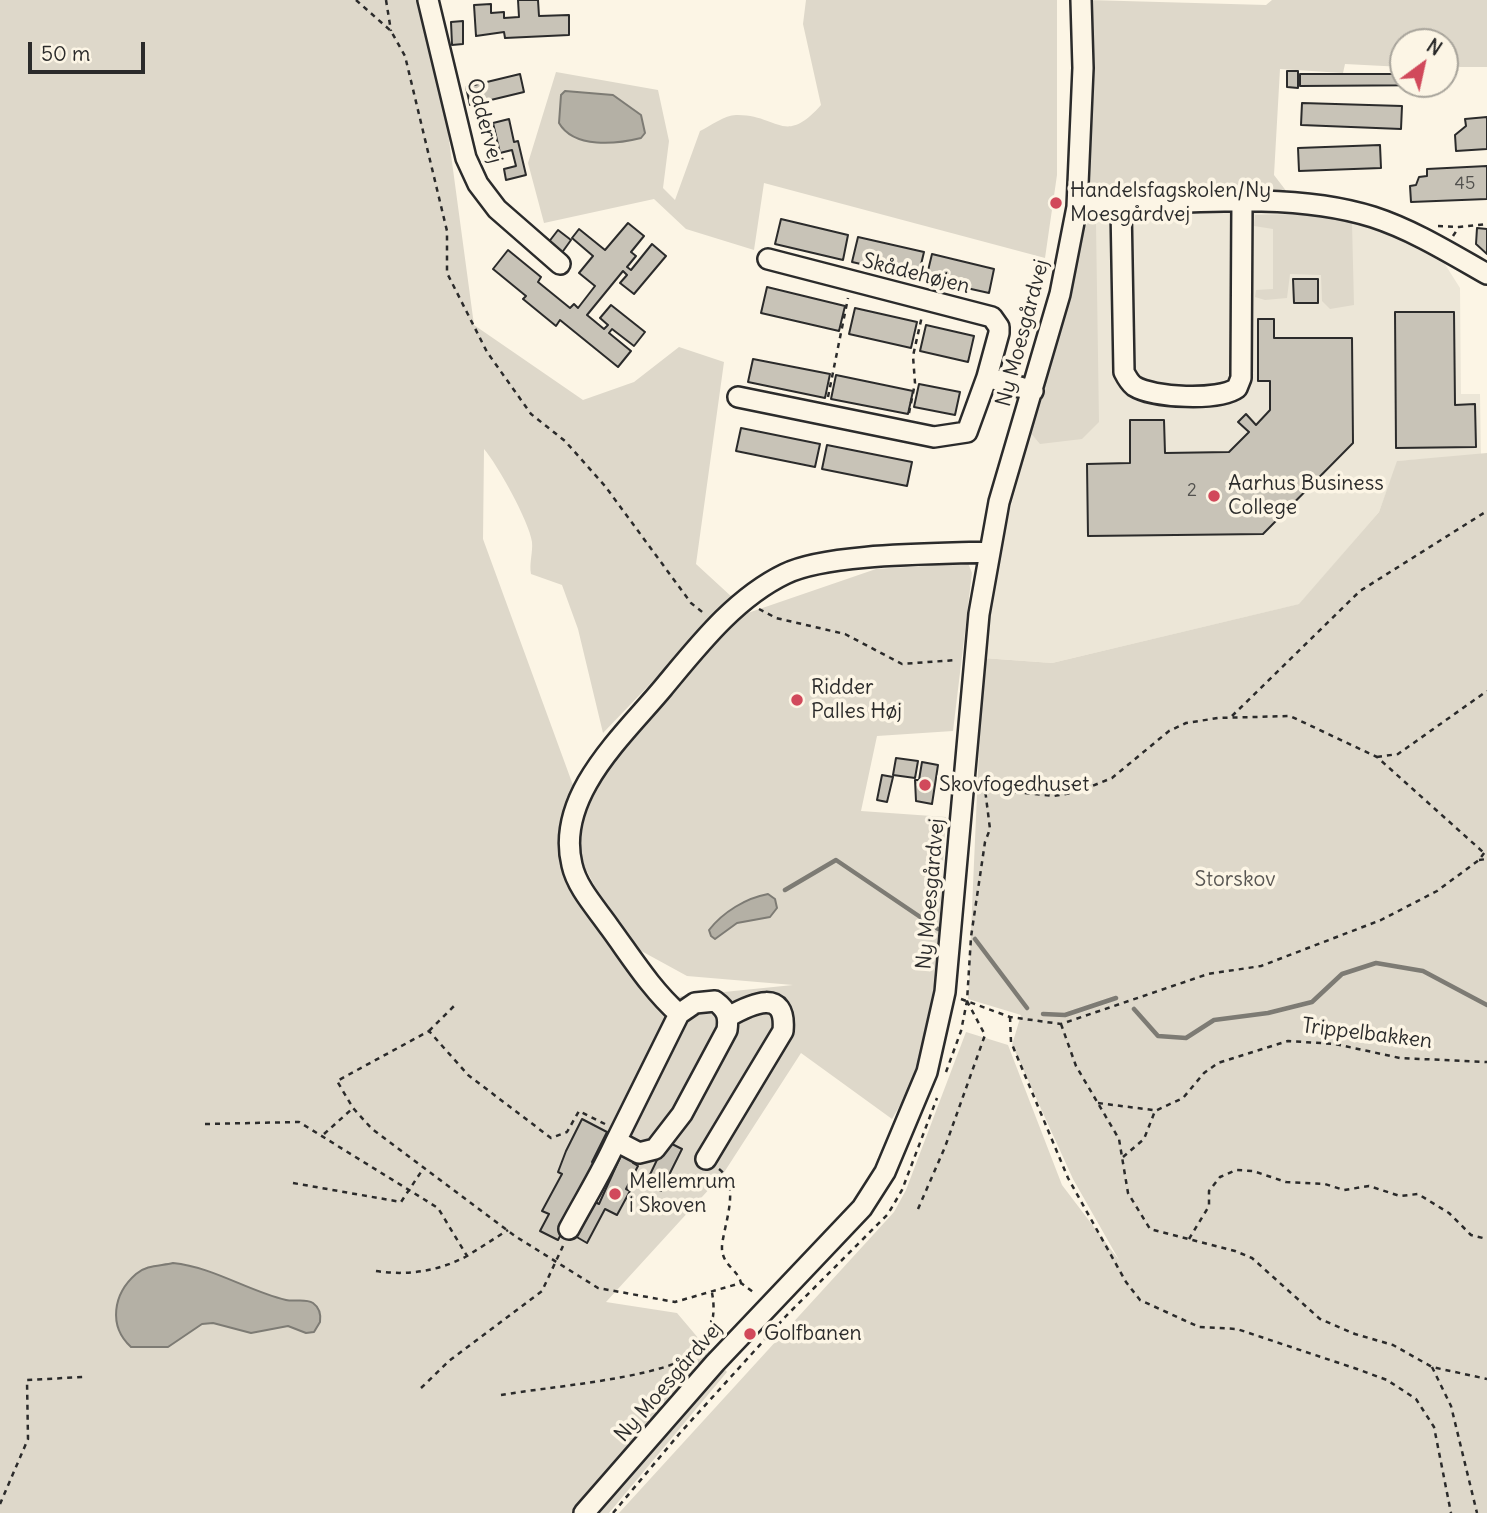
<!DOCTYPE html>
<html>
<head>
<meta charset="utf-8">
<style>
	body { margin:0 }
	#map { position:relative; width:1487px; height:1513px; overflow:hidden; background:#fcf5e5; font-family:Delius,sans-serif }
	canvas { display:block }
	.north { position:absolute; left:1389px; top:28px; width:70px; height:70px; box-sizing:border-box; background:#fcf5e5; border:2px solid #a8a49b; border-radius:50%; rotate:33deg; font-size:19px; font-weight:700; line-height:28px; text-align:center; color:#2b2b2b }
	.north::after { content:''; display:block; margin:auto; width:24px; height:32px; background:#d1495b; clip-path:polygon(50% 0,100% 100%,50% 72%,0 100%) }
	.scale { position:absolute; left:28px; top:42px; width:117px; height:32px; box-sizing:border-box; border:4px solid #2b2b2b; border-top:0; padding-left:9px; font-size:21px; line-height:24px; white-space:nowrap; color:#2b2b2b; -webkit-text-stroke:5px #fcf5e5; paint-order:stroke }
</style>
</head>
<body>
<div id="map">
<canvas width="1487" height="1513"></canvas>
<div class="north">N</div>
<div class="scale">50 m</div>
</div>
<script>
const g = document.querySelector('canvas').getContext('2d');
g.lineJoin = 'round';
function paint(path, color) { g.fillStyle = color; g.fill(path, 'evenodd'); }
function strokePath(path, color, width, dash) { g.strokeStyle = color; g.lineWidth = width; g.lineCap = dash ? 'butt' : 'round'; g.setLineDash(dash || []); g.stroke(path); }
function write(font, color, halo, rows, align = 'center') {
  g.font = font + ' Delius,sans-serif'; g.lineWidth = 7; g.setLineDash([]); g.textBaseline = 'middle'; g.strokeStyle = halo; g.fillStyle = color; for (const [text, x, y, turn = 0] of rows) {
    g.save(); g.translate(x, y); g.rotate((+turn || 0) * Math.PI / 180); g.textAlign = isNaN(turn) ? turn : align; if (halo) g.strokeText(text, 0, 0); g.fillText(text, 0, 0); g.restore();
  }
}
paint(new Path2D(`
	M1130 212H1312L1374 225 1436 250 1460 288 1461 394H1480L1481 455 1398 461 1379 512 1300 604 1052 663 983 658 992 577 1087 222Z`), '#ece6d7');
paint(new Path2D(`
	M0 0H416L447 125 474 325 583 400 634 382 679 347 724 362 696 564 733 598 603 733 578 629 562 585 531 574C529 563 533 553 532 542 529 521 497 464 484 449L483 539 574 788 563 823 562 843 655 999 793 985 687 976 634 947 604 904 581 860 580 821 599 776 620 747 742 615 876 569 968 563 972 573 953 731 877 736 861 811 946 817 936 976 914 1081 892 1119 801 1053 723 1174 606 1302 677 1313 727 1372 609 1513H0Z
	M806 0H1057V175L1045 258 764 183 754 250 686 229 654 199 544 223 528 163 556 72 658 90 669 141 663 188 675 200 700 131C710 126 725 115 736 115 778 114 784 147 821 105L803 24Z
	M1088 0 1266 5 1272 0H1487V67H1445V42H1403V67L1345 64 1343 73 1280 69 1274 175 1287 192 1095 193 1086 182Z
	M1309 214 1352 223 1354 305 1330 309 1322 301 1321 275 1290 274 1287 298 1265 300 1255 297 1256 290 1273 289V229L1254 226 1255 215Z
	M1089 223 1096 224 1099 422 1082 439 1040 444 1030 432 1082 229Z
	M1487 453V1513H619L894 1212 906 1190 966 1032 1008 1045 1062 1185 1119 1260 1073 1179 1012 1045 1021 1015 968 999 983 658 1052 663 1299 604 1379 512 1397 461Z`), '#ded8ca');
const water = new Path2D(`
	M565 91 613 95 641 115 645 133 641 138C617 144 574 149 559 123L561 95Z
	M768 894 775 899 777 908 770 917 737 923 715 939 711 936 709 930C723 912 746 898 768 894Z
	M173 1263C213 1267 248 1291 286 1300 295 1302 305 1298 313 1303 320 1308 321 1315 320 1322L314 1332 306 1333 288 1326 251 1333 213 1323 202 1324 168 1347H131C108 1326 113 1294 136 1274 146 1265 160 1266 173 1263Z`);
paint(water, '#b4b0a5');
strokePath(water, '#7d7b74', 2);
strokePath(new Path2D(`
	M785 890 836 860 938 929
	M975 939 1027 1008
	M1134 1009 1158 1036 1186 1038 1214 1020 1268 1013 1312 1002 1342 974 1376 963 1423 971 1487 1005
	M1043 1014 1065 1015 1116 998`), '#7d7b74', 4.5);
const building = new Path2D(`
	M518 0H538L539 16 569 15V35L505 38 504 32 476 36 474 5 491 4V13L504 12V18L519 17Z
	M463 21V44L452 45 451 22Z
	M1287 71H1298V88L1287 87Z
	M1446 73V85L1300 86V74H1403V84H1445Z
	M520 74 524 92 470 105 466 87Z
	M1302 103 1402 106 1401 129 1301 125Z
	M1487 117V149L1456 151 1455 135 1466 126 1465 119Z
	M509 119 514 142 518 141 526 175 506 180 504 169 516 166 512 150 500 153 493 123Z
	M1380 145 1381 168 1299 171 1298 148Z
	M1487 166V199L1411 202 1410 186 1416 185 1419 177 1427 176V169Z
	M781 219 848 235 843 260 775 244Z
	M628 223 644 236 631 252 636 256 627 267 631 270 652 244 666 256 634 294 620 283 627 275 623 271 587 315 604 329 608 325 600 318 611 305 645 332 634 346 612 329 609 333 631 351 618 367 560 320 556 326 523 299 526 296 493 269 508 250 541 277 538 282 570 308 574 304 578 308 595 286 579 273 593 256 572 238 579 229 605 250Z
	M1477 228 1487 229V254L1476 244Z
	M558 230 571 240 561 254 548 243Z
	M858 237 924 252 918 277 852 262Z
	M932 254 994 269 989 293 926 279Z
	M1293 279H1318V303H1294Z
	M767 287 845 306 839 331 761 313Z
	M855 308 917 322 911 348 849 334Z
	M1395 312H1454L1455 405 1475 404 1476 447 1396 448Z
	M1258 319H1274V338H1352L1353 443 1263 534 1088 536 1087 464 1130 463V420H1164L1165 453 1229 452 1249 432 1238 422 1246 414 1256 425 1270 410V381H1258Z
	M926 325 974 336 968 362 920 351Z
	M753 359 830 374 825 398 748 382Z
	M836 375 913 391 908 414 831 399Z
	M919 384 960 392 955 415 914 407Z
	M741 428 820 444 815 467 736 451Z
	M827 445 912 462 907 486 822 469Z
	M896 758 918 761 915 778 893 775Z
	M922 762 938 765 932 804 916 801 915 780H919Z
	M882 775 893 777 887 802 877 800Z
	M582 1119 607 1132 592 1162 594 1164 587 1184 558 1240 540 1231 549 1214 542 1211 562 1174 558 1172 566 1151Z
	M666 1141 682 1149 661 1191 646 1183Z
	M623 1151 636 1158 633 1163 638 1166 626 1189 630 1191 617 1215 605 1209 587 1243 575 1236 593 1201 599 1204Z`);
paint(building, '#c8c3b7');
strokePath(building, '#2b2b2b', 2);
const minor = new Path2D(`
	M428 0 466 158 478 184 497 209 560 264
	M1121 206 1124 372C1127 378 1129 382 1134 386 1153 398 1219 401 1237 388L1241 378 1242 202
	M1077 207C1168 205 1286 189 1373 217 1413 230 1450 253 1487 274
	M768 259 992 317 999 327V333L987 377 1033 391
	M738 397 934 437 967 432 987 377
	M679 1014 695 1003 715 1001C727 1010 729 1016 727 1030L682 1114 655 1149 639 1153 616 1141 679 1014C651 989 632 958 610 928 597 909 577 888 572 865 555 796 623 736 663 688 698 646 735 598 785 574 827 553 940 554 989 552
	M706 1159 783 1031C787 987 751 1004 728 1017
	M569 1229C585 1199 602 1172 616 1141
	M584 1513 715 1363 862 1208 885 1172 927 1072 945 992 979 614 999 502 1060 294 1077 207 1083 68 1081 0`);
strokePath(minor, '#2b2b2b', 24);
strokePath(new Path2D(`
	M356 0 391 31 405 56 447 231V273L487 352 531 414 565 441 605 486 691 603 706 615
	M386 0 391 31
	M1438 226 1459 227
	M1453 236 1459 227 1487 224
	M828 397 848 298
	M909 413 915 383 913 356 922 316
	M759 609 776 618 845 634 902 664 956 660
	M1232 716 1360 591 1487 511
	M1377 757 1398 754 1487 691
	M985 789 1054 796 1077 792 1112 778 1169 731 1186 723 1218 718 1290 716 1377 757 1483 852
	M1479 860 1487 859
	M961 999 1010 1017 1061 1024 1208 974 1261 966 1381 920 1437 891 1479 860 1487 849
	M1010 1017 1011 1042 1068 1178 1126 1282 1140 1300 1199 1327 1237 1329 1357 1369 1387 1380 1416 1399 1434 1427 1451 1513
	M1061 1024 1076 1066 1119 1139 1128 1193 1150 1229 1235 1251 1252 1258 1320 1319 1355 1334 1393 1345 1432 1367 1487 1379
	M429 1031 457 1003
	M946 1072 961 1031 967 1001 971 937 985 842 990 829 985 789 979 788
	M1098 1103 1153 1110
	M205 1124 299 1122 438 1208 467 1256 508 1230
	M605 1124 579 1111 567 1132 551 1138 468 1075 429 1031 337 1081 353 1108 372 1129 515 1236 598 1288 675 1302 741 1283 756 1294
	M324 1134 353 1108
	M1123 1157 1144 1139 1155 1111 1183 1098 1204 1073 1218 1063 1288 1041 1335 1044 1400 1058 1487 1062
	M719 1169C741 1185 724 1224 722 1246 721 1265 738 1269 741 1283
	M293 1183 401 1202 423 1169
	M918 1209 945 1147 985 1035 967 1001
	M1189 1239 1209 1206V1191L1220 1177 1236 1170 1253 1171 1286 1182 1325 1184 1344 1190 1369 1186 1400 1196 1418 1194 1449 1213 1471 1235 1487 1239
	M376 1271C408 1276 439 1271 467 1256
	M1432 1367 1451 1406 1477 1513
	M421 1388 449 1361 542 1291 563 1246
	M501 1395C547 1387 649 1379 687 1358 710 1344 717 1317 712 1293
	M0 1504 28 1439 27 1380 83 1377
	M613 1513 680 1433 787 1315 888 1214 902 1190 937 1098`), '#2b2b2b', 2.5, [5, 5]);
strokePath(minor, '#fcf5e5', 19);
for (const [x, y, r, color] of [
	[1056,203,7,"#d1495b"],
	[1214,496,7,"#d1495b"],
	[797,700,7,"#d1495b"],
	[925,785,7,"#d1495b"],
	[615,1194,7,"#d1495b"],
	[750,1334,7,"#d1495b"]
]) { const dot = new Path2D(); dot.arc(x, y, r, 0, 2 * Math.PI); g.fillStyle = color; g.fill(dot); strokePath(dot, '#fcf5e5', 2.5); }
write('18px', '#52514e', null, [
	["45",1465,184],
	["2",1192,491]
]);
write('21px', '#2b2b2b', '#fcf5e5', [
	["Oddervej",484,121,75],
	["Skådehøjen",916,274,14],
	["Ny Moesgårdvej",1023,333,-75],
	["Ny Moesgårdvej",931,894,-85],
	["Trippelbakken",1367,1034,7],
	["Ny Moesgårdvej",669,1382,-49]
]);
write('21px', '#2b2b2b', '#fcf5e5', [
	["Handelsfagskolen/Ny",1070,191],
	["Moesgårdvej",1070,215],
	["Aarhus Business",1228,484],
	["College",1228,508],
	["Ridder",811,688],
	["Palles Høj",811,712],
	["Skovfogedhuset",939,785],
	["Mellemrum",629,1182],
	["i Skoven",629,1206],
	["Golfbanen",764,1334]
], 'left');
write('21px', '#585653', '#fcf5e5', [
	["Storskov",1235,880]
]);
</script>
</body>
</html>
